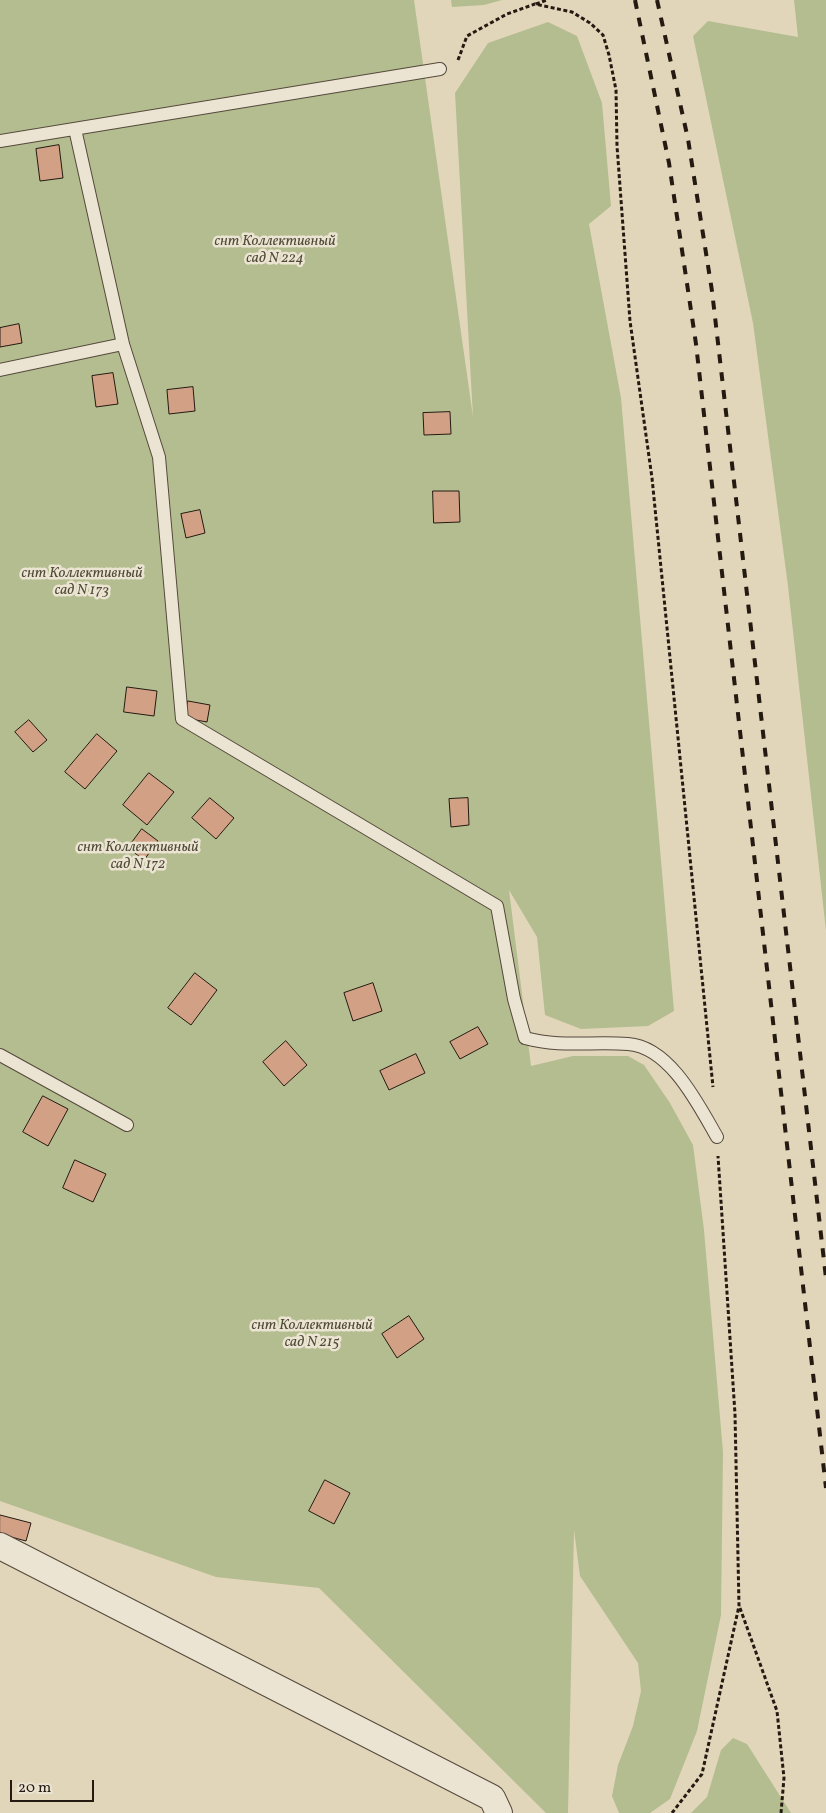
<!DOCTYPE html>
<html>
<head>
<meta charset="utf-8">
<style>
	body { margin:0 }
	#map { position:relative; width:826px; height:1813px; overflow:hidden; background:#e2d6ba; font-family:Vollkorn,serif }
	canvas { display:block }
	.scale { position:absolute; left:10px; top:1780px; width:84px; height:22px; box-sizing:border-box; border:2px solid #251a12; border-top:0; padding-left:6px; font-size:15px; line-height:18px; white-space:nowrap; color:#251a12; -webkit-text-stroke:4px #ece4d2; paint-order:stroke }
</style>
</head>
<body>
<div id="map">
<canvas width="826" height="1813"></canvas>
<div class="scale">20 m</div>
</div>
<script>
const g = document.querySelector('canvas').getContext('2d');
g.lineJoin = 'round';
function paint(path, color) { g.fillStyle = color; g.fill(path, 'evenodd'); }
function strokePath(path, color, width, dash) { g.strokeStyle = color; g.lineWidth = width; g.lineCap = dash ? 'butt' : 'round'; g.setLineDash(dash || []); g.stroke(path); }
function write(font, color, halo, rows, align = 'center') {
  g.font = font + ' Vollkorn,serif'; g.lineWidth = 5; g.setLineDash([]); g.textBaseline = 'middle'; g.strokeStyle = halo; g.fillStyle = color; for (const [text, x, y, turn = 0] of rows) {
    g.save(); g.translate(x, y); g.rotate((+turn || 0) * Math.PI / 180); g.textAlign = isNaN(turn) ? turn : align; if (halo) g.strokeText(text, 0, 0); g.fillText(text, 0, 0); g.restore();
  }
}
paint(new Path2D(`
	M0 0H414L473 417 455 93 488 43 548 22 577 36 602 103 611 206 589 224 621 398 674 1011 648 1026 581 1029 545 1015 537 937 509 890 531 1066 573 1056H628L644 1065 670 1103 693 1145 704 1230 723 1452 721 1615 697 1731 670 1799 650 1813H619L612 1796 618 1765 633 1726 641 1691 638 1663 580 1576 574 1530 568 1813H546L319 1588 216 1577 0 1501Z
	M451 0H502L484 5 452 7Z
	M794 0H826V931L788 586 753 323 693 36 708 21 798 37Z
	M733 1738 747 1744 791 1813H691L707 1797 721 1750Z`), '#b4bd8f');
const building = new Path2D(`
	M59 145 63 178 40 181 36 149Z
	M19 324 22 343 0 347V328Z
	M113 373 118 404 96 407 92 376Z
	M193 387 195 411 169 414 167 390Z
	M450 412 451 434 424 435 423 413Z
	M433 491H459L460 522 434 523Z
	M200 510 205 533 186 538 181 514Z
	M127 687 157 691 154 716 124 712Z
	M188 701 210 705 207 722 185 718Z
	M29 720 47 740 33 752 15 732Z
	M97 734 117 751 85 789 65 772Z
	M149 773 174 792 147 825 123 805Z
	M210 798 234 818 216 839 192 818Z
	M468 798 469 825 451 827 449 799Z
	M142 829 158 841 144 860 128 848Z
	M195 973 217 990 191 1025 168 1008Z
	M373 983 382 1011 353 1021 344 993Z
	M478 1027 488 1044 460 1059 450 1042Z
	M286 1041 307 1065 284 1086 263 1062Z
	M416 1054 425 1073 389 1090 380 1071Z
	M43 1096 68 1109 48 1146 23 1132Z
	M75 1160 106 1174 93 1202 63 1188Z
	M409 1316 424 1339 397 1358 382 1334Z
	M325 1480 350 1493 334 1524 309 1511Z
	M0 1515 31 1523 26 1541 0 1534Z`);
paint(building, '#d2a185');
strokePath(building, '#251a12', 1);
const lane = new Path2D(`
	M75 129 123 344
	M0 141 440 69
	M0 370 123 344 159 457 182 719 497 906 514 999 525 1038C562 1048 591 1041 628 1044 670 1047 698 1104 717 1137
	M0 1055 127 1125`);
const street = new Path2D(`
	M0 1546 492 1798 499 1813`);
strokePath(lane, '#54493c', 14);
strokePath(street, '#54493c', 28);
strokePath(new Path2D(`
	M536 4 547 0
	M458 60 467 36 507 14 535 4 572 12 590 23 603 35 609 55 616 90 617 146 630 321 652 478 713 1087
	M740 1608 777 1711 784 1778 781 1813
	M672 1813 702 1774 739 1606 735 1414 718 1156`), '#251a12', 3, [4, 2.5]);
strokePath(lane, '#ece4d2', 12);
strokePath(street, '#ece4d2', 26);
strokePath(new Path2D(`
	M635 0 669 163 696 344 826 1488
	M657 0 688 139 712 291 826 1278`), '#251a12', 4, [9, 9]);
write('italic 15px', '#504b38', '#ece4d2', [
	["снт Коллективный",275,242],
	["сад N 224",275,259],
	["снт Коллективный",82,574],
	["сад N 173",82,591],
	["снт Коллективный",138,848],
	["сад N 172",138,865],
	["снт Коллективный",312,1326],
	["сад N 215",312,1343]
]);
</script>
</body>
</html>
